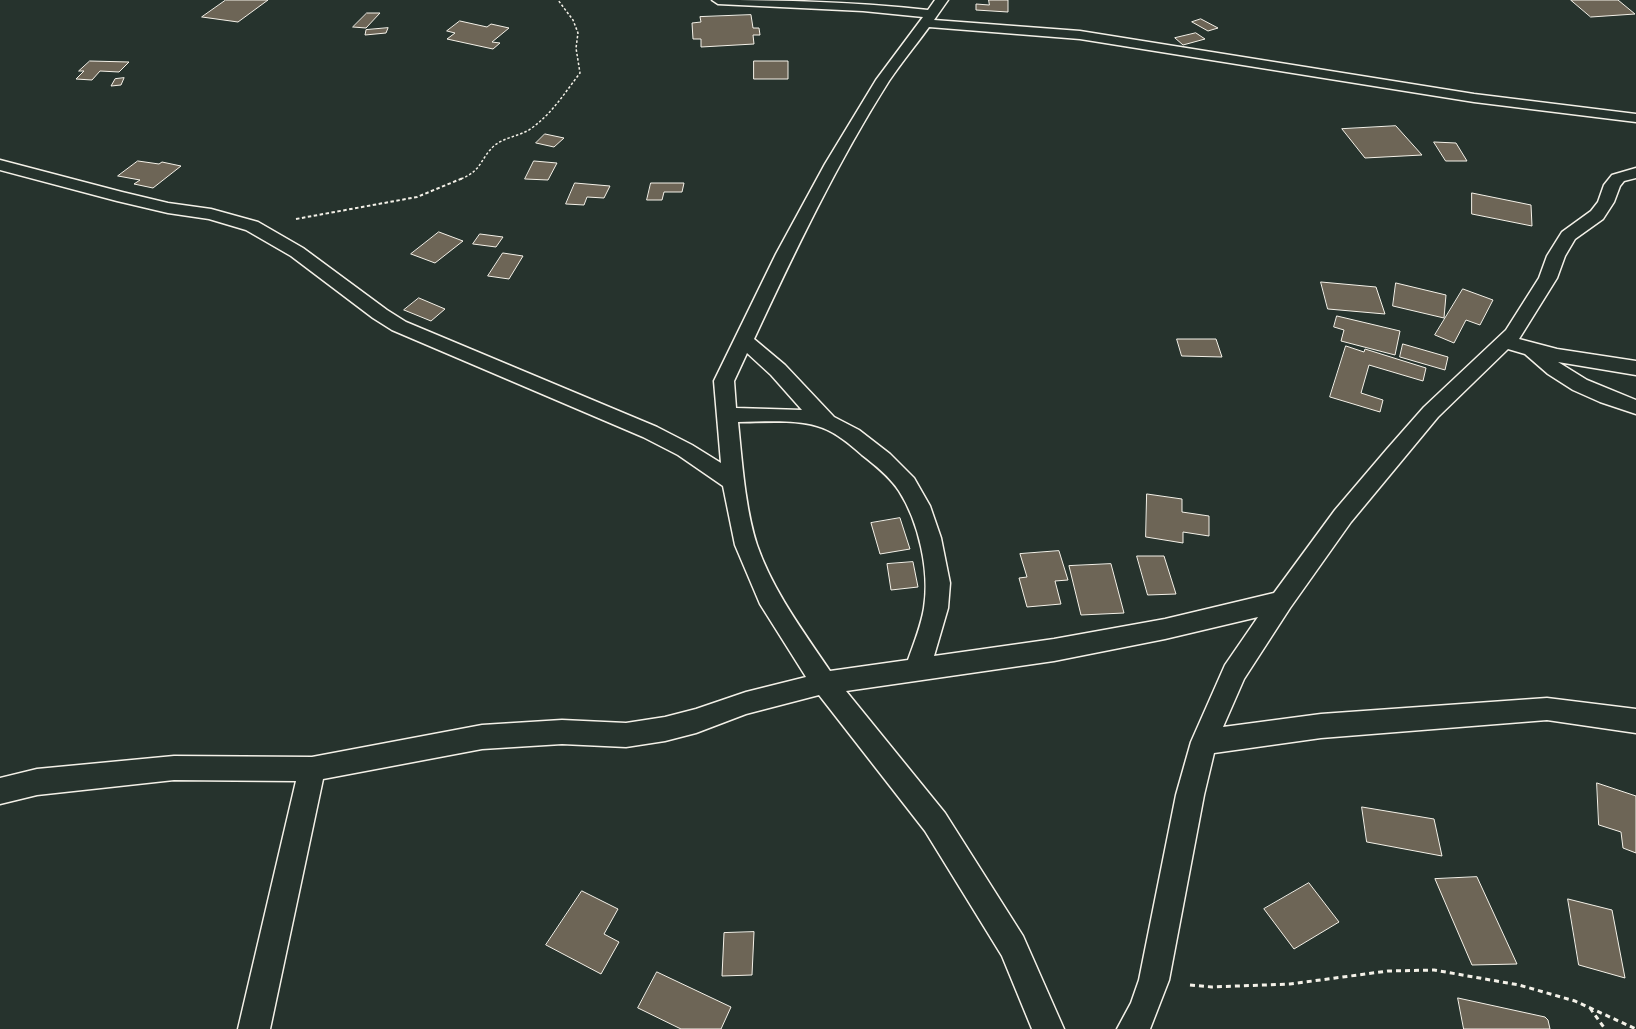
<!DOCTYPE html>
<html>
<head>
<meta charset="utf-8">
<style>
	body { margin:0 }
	canvas { display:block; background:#26332d }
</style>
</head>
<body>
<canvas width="1636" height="1029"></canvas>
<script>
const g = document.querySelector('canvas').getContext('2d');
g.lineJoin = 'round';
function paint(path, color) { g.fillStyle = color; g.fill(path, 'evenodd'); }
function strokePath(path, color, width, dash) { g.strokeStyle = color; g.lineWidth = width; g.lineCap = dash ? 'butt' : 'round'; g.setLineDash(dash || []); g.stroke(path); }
const building = new Path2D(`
	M226 0H268L238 22 202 17Z
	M989 0H1008V12L976 10V4L989 5Z
	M1571 0H1618L1635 14 1591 17Z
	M367 13H380L366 28 353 27Z
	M751 15 753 28H759L760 35H753L754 44 701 47V39H693L692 23 701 22 700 17Z
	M1201 19 1218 28 1208 31 1192 22Z
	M460 21 487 27 491 24 509 28 492 42 500 43 493 49 447 39 455 33 447 31Z
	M388 28 386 33 365 35 366 30Z
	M1196 33 1205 39 1183 45 1175 38Z
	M90 61 129 62 119 72 100 71 92 80 76 79 84 71H79Z
	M754 61H788V79H754Z
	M124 78 121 85 111 86 115 79Z
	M1396 126 1422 155 1365 158 1342 129Z
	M545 134 564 138 554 147 536 143Z
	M1434 142 1456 143 1467 161H1446Z
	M138 161 159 164 162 162 181 166 153 188 134 184 140 180 118 176Z
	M534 161 557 163 548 180 525 179Z
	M575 183 610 186 604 198 587 197 584 205 566 204Z
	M651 183H684L682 192H664L662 200H647Z
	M1472 193 1531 205 1532 226 1472 214Z
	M439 232 463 241 435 263 411 254Z
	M480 234 503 237 496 247 473 244Z
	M503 253 523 256 509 279 488 276Z
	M1321 282 1376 287 1385 314 1328 309Z
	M1396 283 1446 295 1444 318 1393 306Z
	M1463 289 1493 300 1480 325 1466 320 1454 343 1435 335Z
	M419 298 445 309 431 321 404 310Z
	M1337 316 1400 331 1395 355 1341 341 1344 330 1334 327Z
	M1177 339H1216L1222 357 1182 356Z
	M1403 344 1448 357 1445 370 1400 357Z
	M1346 346 1364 352 1365 349 1426 368 1423 381 1369 365 1361 393 1383 400 1380 412 1330 397Z
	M1147 494 1182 499V512L1209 516V536L1183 532V543L1146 537Z
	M900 518 910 549 880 554 871 523Z
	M1059 551 1068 580 1055 581 1061 604 1027 607 1019 578 1027 577 1020 554Z
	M1137 556H1164L1176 594 1148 595Z
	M913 562 918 587 891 590 887 564Z
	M1111 564 1124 613 1081 615 1069 566Z
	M1597 783 1636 796V853L1623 848 1621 832 1599 825Z
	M1362 807 1434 819 1442 856 1367 842Z
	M1477 877 1517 964 1472 965 1435 879Z
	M1309 883 1339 922 1294 949 1264 909Z
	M582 891 618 909 604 934 619 942 601 974 546 945Z
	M1568 899 1612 910 1625 978 1579 965Z
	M754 932 752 975 722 976 724 933Z
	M657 972 731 1007 721 1029H681L638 1008Z
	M1458 998 1545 1017 1548 1020 1550 1029H1464Z`);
paint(building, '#6d6556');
strokePath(building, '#f4f1e8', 1);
const minor = new Path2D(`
	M712 0C784 0 856 2 928 10L935 0H948L934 20 1080 31 1474 94 1636 114V122L1474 102 1080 39 929 27C916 45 901 63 889 81 837 163 795 251 754 339L785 365 834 417 859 430 890 454 914 478 930 506 941 538 950 583 948 608 934 656 1054 639 1165 619 1274 593 1335 510 1387 449 1424 407 1506 330 1539 278 1547 256 1562 232 1591 211 1598 202 1604 185 1612 175 1636 168V178L1624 181 1620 186 1614 202 1603 219 1575 239 1565 256 1557 278 1519 339 1557 349 1636 361V375L1558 362 1587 380 1636 400V414L1600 402 1573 390 1548 374 1525 354 1508 349 1438 417 1351 522 1290 608 1244 679 1223 727 1321 714 1547 698 1636 709V733L1547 720 1321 738 1214 753 1204 795 1169 980 1150 1029H1117L1131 1003 1139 980 1176 795 1191 742 1225 665 1258 617 1165 639 1054 661 846 691 945 813 1023 936 1064 1029H1032L1002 956 925 831 819 695 746 714 696 733 665 741 626 747 562 744 482 749 323 779 270 1029H238L296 781 174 780 37 795 0 804V778L37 769 174 756 312 757 482 725 562 720 626 723 665 717 696 709 746 692 806 677 760 604 735 545 723 486 678 455 643 437 392 330 373 318 291 256 246 230 209 219 168 213 117 201 0 170V160L122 192 168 203 211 209 258 222 303 248 387 310 406 322 657 427 692 445 721 463 714 381 776 254 825 164 876 80 923 17 863 11 718 4ZM747 353 771 375 802 410 736 408 734 381ZM738 422C763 422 792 419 817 426 833 430 850 444 862 455 875 465 890 477 899 491 919 522 930 572 924 608 921 626 914 643 908 660L830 671C803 631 773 591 757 545 745 508 742 461 738 422Z`);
strokePath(minor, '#f4f1e8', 3);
strokePath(new Path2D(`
	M461 179C483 170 480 158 495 145 504 138 518 136 529 130 551 115 564 94 580 73L576 48 578 33 573 20 558 0`), '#f4f1e8', 1.5, [2.5, 2]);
strokePath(new Path2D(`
	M296 219 417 197 463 178`), '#f4f1e8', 2, [3.5, 2.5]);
strokePath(new Path2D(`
	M1190 985 1212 987 1290 984 1388 971 1434 970 1519 985 1575 1001 1636 1029
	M1590 1008 1605 1029`), '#f4f1e8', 3, [5, 4]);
paint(minor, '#26332d');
</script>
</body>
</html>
